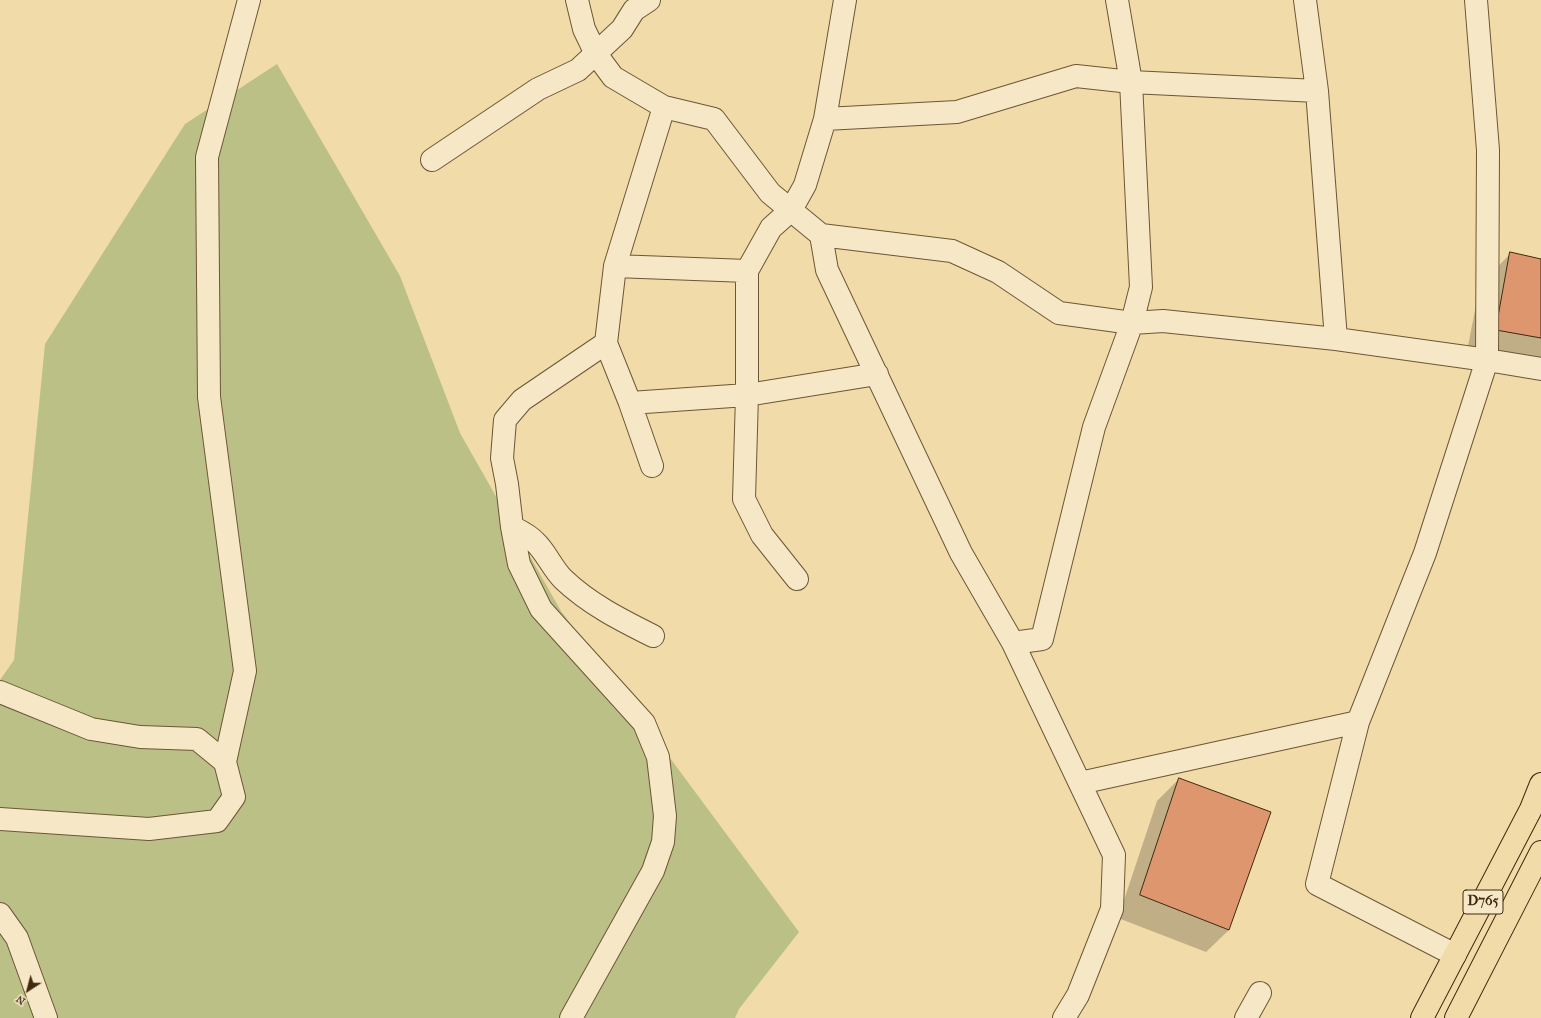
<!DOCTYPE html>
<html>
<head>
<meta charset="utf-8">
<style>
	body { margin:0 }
	#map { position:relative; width:1541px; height:1018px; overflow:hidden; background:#f1dba8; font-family:"IM FELL French Canon",serif }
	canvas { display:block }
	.north { position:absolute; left:8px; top:970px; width:40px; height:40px; -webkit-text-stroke:3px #f6e8c6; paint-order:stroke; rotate:216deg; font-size:11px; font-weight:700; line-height:16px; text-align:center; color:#402910 }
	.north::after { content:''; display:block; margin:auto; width:14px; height:18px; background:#402910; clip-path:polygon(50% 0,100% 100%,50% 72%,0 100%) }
</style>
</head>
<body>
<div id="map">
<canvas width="1541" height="1018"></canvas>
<div class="north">N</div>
</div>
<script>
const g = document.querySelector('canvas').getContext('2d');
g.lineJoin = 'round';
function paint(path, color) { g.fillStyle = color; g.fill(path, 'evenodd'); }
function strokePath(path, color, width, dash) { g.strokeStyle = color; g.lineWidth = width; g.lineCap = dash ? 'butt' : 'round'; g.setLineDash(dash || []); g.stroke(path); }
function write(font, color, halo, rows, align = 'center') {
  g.font = font + ' "IM FELL French Canon",serif'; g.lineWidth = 3.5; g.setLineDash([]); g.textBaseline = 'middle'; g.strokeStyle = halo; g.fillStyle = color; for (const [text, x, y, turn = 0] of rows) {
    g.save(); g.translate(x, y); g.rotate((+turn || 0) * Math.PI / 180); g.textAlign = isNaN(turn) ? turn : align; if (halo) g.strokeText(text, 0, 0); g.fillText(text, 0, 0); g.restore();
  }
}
paint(new Path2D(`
	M277 64 400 276 460 433 561 611 799 932 739 1009 735 1018H0V680L14 660 45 344 185 124Z`), '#bbc087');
paint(new Path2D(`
	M1511 253 1541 260V374L1465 361 1480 285Z
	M1179 779 1270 813 1229 930 1206 952 1118 918 1157 801Z`), '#0003');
const building = new Path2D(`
	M1510 252 1541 259V338L1496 330Z
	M1179 778 1271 812 1229 930 1140 895Z`);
paint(building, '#dd966d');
strokePath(building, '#402910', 1);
const minor = new Path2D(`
	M577 0 584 29 596 54 613 77 664 107 714 119 770 193 821 235 952 251 998 272 1059 313 1132 323 1163 321 1336 339 1487 360 1541 369
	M1305 0 1317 91 1336 339
	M825 119 957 112 1076 76 1131 82 1317 91
	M432 160 538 89 578 70 622 29 634 10 649 0
	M821 235 827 270 961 553 1013 643 1042 639 1094 427 1132 323 1141 287 1131 82 1117 0
	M615 266 747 271
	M606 343 630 403 652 466
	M630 403 747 395 877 374
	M512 527C520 531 529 535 535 542 546 552 552 568 563 579 589 604 621 620 653 636
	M797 579 762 535 744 499 747 395V271L771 228 791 210 805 185 825 119 845 0
	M1013 643 1114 855 1112 909 1078 995 1064 1018
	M0 692 91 729 140 737 197 739 225 762 234 797 217 821 149 829 0 819
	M225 762 245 671 209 397 207 157 249 0
	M1080 783 1358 722
	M0 914 17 938 46 1018
	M1455 955 1317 884 1358 722 1425 553 1487 360 1488 150 1476 0
	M571 1018 653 871 663 842 665 816 658 757 644 723 541 609 519 564 512 527 507 484 502 458 505 420 522 400 606 343 615 266 664 107
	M1246 1018 1260 993`);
const highway = new Path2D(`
	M1422 1018 1531 809 1541 784
	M1456 1018 1541 852`);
strokePath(minor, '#6c5636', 24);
strokePath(highway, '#402910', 24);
strokePath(minor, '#f6e8c6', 22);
strokePath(highway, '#f1dba8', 22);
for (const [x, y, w] of [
	[1483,902,40]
]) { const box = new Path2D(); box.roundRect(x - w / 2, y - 12, w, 24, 3); g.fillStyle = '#f6e8c6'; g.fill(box); strokePath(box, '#402910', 1); }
write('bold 14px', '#402910', null, [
	["D765",1483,902]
]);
</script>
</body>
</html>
